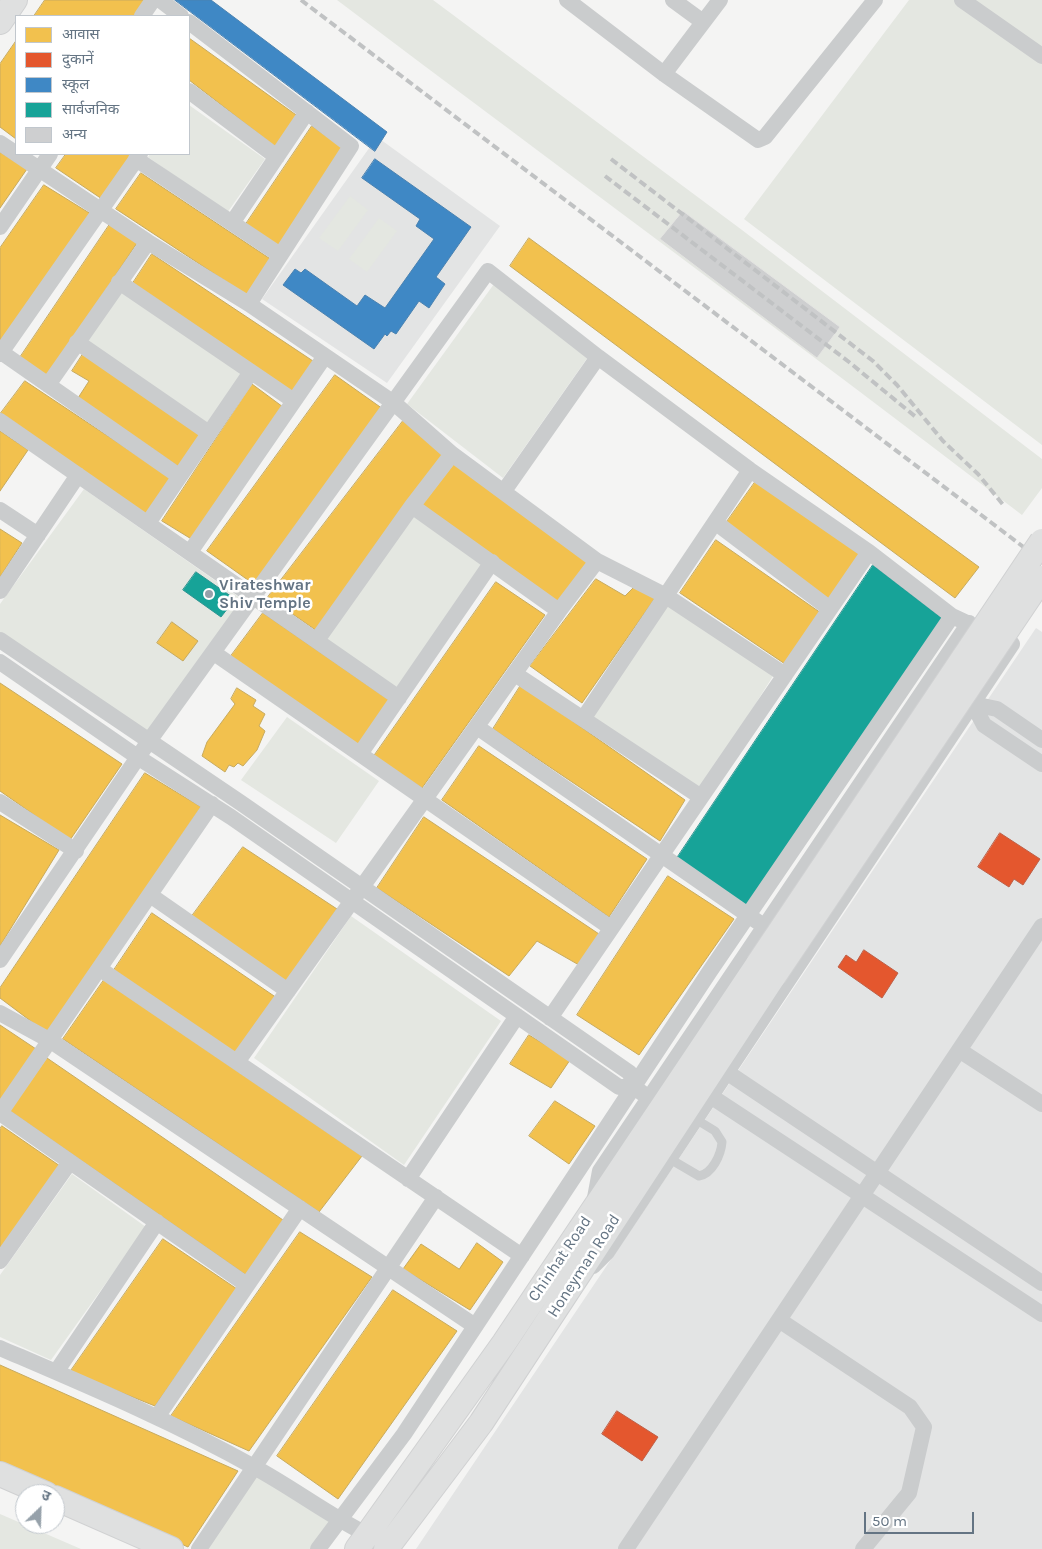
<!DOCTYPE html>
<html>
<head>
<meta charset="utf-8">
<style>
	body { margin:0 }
	#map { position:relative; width:1042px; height:1549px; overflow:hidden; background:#f4f4f3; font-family:Karla,"Noto Sans Devanagari",sans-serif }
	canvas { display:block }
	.legend { position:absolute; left:15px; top:15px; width:175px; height:140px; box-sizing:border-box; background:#fff; border:1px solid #c1c7cd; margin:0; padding:6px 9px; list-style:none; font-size:15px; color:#647483 }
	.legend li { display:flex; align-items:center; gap:10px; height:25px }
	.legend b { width:25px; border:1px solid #c1c7cd }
	.north { position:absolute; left:15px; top:1484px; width:50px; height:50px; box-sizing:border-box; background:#fff; border:1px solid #c1c7cd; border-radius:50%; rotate:24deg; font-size:14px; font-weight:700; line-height:20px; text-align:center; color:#647483 }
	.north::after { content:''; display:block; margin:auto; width:18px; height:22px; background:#96a1aa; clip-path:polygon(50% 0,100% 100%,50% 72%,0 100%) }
	.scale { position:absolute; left:864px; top:1512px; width:110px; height:22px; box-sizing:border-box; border:2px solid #647483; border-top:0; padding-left:6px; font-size:15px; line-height:18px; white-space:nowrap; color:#647483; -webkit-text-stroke:4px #fff; paint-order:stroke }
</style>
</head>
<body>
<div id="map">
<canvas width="1042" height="1549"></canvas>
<ul class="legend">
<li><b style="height:14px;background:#f2c14e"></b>आवास</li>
<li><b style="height:14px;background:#e4572e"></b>दुकानें</li>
<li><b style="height:14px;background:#3f88c5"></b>स्कूल</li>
<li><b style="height:14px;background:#17a398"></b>सार्वजनिक</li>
<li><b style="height:14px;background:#cecfd0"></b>अन्य</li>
</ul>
<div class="north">उ</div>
<div class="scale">50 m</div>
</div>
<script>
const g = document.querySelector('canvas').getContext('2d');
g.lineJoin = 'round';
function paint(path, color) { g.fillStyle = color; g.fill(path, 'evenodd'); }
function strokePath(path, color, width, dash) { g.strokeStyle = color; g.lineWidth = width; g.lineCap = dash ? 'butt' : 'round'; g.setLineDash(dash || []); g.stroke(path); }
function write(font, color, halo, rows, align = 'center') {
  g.font = font + ' Karla,sans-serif'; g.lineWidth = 5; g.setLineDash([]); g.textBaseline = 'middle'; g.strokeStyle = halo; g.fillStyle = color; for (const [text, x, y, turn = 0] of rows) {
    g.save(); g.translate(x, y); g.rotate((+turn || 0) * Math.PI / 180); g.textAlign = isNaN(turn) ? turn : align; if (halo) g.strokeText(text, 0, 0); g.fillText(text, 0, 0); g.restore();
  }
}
paint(new Path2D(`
	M377 137 500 226 387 383 262 299Z
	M1036 628 1042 632V1549H416Z`), '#e3e4e4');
paint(new Path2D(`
	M337 0H433L742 230 1042 459V488L1022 515C795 341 565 172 337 0Z
	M909 0H1042V445L744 219Z
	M189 105 265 159 227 213 148 157 150 154H189Z
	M350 196 368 210 338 251 319 238Z
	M379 218 397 231 367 272 349 259Z
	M494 284 588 357 503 478 407 404Z
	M120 287 246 375 209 429 84 342Z
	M84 489 243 600 147 733 0 632V604Z
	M414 514 485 565 397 692 324 639Z
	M669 603 773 676 700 792 589 716Z
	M287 717 379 781 336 843 241 780Z
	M351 916 501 1021 404 1165 254 1058Z
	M72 1174 146 1227 51 1360 0 1337V1275Z
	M257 1474 334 1522 314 1549H208Z
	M0 1514 81 1549H0Z`), '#e4e7e1');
const homes = new Path2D(`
	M45 0H151L140 16H34Z
	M189 38 299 117 277 148 189 80Z
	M16 41V139L0 127V64Z
	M312 126 343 148 280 247 246 224Z
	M0 152 27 169 0 208Z
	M66 154H134L102 199 56 168Z
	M141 173 272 260 248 296 116 209Z
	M44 185 91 214 0 346V248Z
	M110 224 137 243 47 378 19 359Z
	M529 238 979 567 955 598 510 266Z
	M152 254 313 361 292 392 133 283Z
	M83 354 201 435 179 467 78 398 89 381 72 371Z
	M335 375 383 409 255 585 207 551Z
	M25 381 171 478 146 515 1 413Z
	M252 384 283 407 193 540 162 521Z
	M403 421 445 454 317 631 268 597Z
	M0 431 28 450 0 491Z
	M454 464 589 562 559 603 422 505Z
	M758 478 861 553 829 600 726 523Z
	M0 529 22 543 0 577Z
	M716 540 821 613 785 664 680 593Z
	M596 579 625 596 634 587 655 598 582 703 530 666Z
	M496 582 545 615 422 788 374 756Z
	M263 613 389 700 359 748 231 656Z
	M172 622 198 641 183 661 157 643Z
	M0 683 122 764 70 840 0 791Z
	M521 685 685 800 660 841 493 729Z
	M237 688 256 700 253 706 265 714 259 726 265 731 257 750 243 766 238 763 234 767 229 765 225 772 202 756 207 742 235 704 231 699Z
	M479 746 647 859 609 917 442 800Z
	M145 773 201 807 48 1034 0 998V988Z
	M0 815 59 850 0 946Z
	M424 817 599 934 579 965 537 941 509 976 377 888Z
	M243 847 337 909 285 983 192 916Z
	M668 876 734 919 639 1055 577 1015Z
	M152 913 277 998 237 1054 114 970Z
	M104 980 362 1156 319 1212 63 1039Z
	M0 1025 36 1049 0 1101Z
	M529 1035 570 1060 551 1088 510 1064Z
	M47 1058 283 1220 246 1275 10 1111Z
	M555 1101 595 1126 569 1164 529 1136Z
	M2 1126 60 1166 0 1250V1129Z
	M300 1232 372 1277 249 1451 171 1416Z
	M163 1239 237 1289 155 1406 70 1372Z
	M477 1243 503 1262 470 1310 403 1269 421 1244 459 1269Z
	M393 1290 457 1331 338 1499 277 1456Z
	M0 1365 238 1471 188 1547 0 1463Z`);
paint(homes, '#f2c14e');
strokePath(homes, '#c7aa5e', 1);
const shops = new Path2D(`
	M1000 833 1040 859 1023 885 1014 879 1009 887 978 867Z
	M864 950 898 973 882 998 838 967 846 955 856 962Z
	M617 1411 658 1437 642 1461 602 1434Z`);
paint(shops, '#e4572e');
strokePath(shops, '#be6048', 1);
const schools = new Path2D(`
	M175 0H211L387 132 375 151Z
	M375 159 471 227 436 277 445 284 429 308 419 301 396 334 391 331 387 336 385 334 374 349 283 285 295 269 301 273 305 269 357 306 365 295 385 308 434 239 416 226 420 219 362 178Z`);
paint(schools, '#3f88c5');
strokePath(schools, '#4a82b1', 1);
const public = new Path2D(`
	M873 565 942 618 748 908 677 858Z
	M196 572 235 599 221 617 183 590Z`);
paint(public, '#17a398');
strokePath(public, '#2e9592', 1);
const building = new Path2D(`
	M683 211 840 327 817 358 660 239Z`);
paint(building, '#cecfd0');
strokePath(building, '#e4e4e2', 1);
const secondary = new Path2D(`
	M0 22 15 0
	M0 1474 46 1494
	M55 1498 171 1549
	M357 1549 504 1343 758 964
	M386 1549 481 1423 774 976`);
strokePath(secondary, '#d0d1d2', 26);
strokePath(new Path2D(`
	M670 1159 699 1176C712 1174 721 1155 722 1142L715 1131 697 1120`), '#cacccd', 9);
strokePath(new Path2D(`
	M160 0 181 16
	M567 0 664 74 758 140 765 137 875 0
	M673 0 703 22
	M962 0 1042 56
	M142 16 153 0
	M189 22 351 146 249 304
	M664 74 720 0
	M189 91 277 157
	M0 143 148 242 249 304 394 403 452 454 597 561 666 596 785 675
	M136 159 280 255
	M232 223 307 112
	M0 227 50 154
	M119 282 294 401
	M77 342 209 433
	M1 352 179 476
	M0 354 140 154
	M48 385 148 242
	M0 421 399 698
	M504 491 598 357
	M412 506 559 611
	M0 510 38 535
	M715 522 830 609
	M148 523 251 372
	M190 552 325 356
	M0 591 78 475
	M0 640 241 803 630 1073 634 1087
	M317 640 412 506 452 454
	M214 653 611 928
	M0 662 139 758 231 817 619 1087H634L649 1098
	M515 674 701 797
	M973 704 984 725 1042 764
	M973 704 997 709 1042 740
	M583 719 750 470
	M477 727 758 922
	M360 754 492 562
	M0 802 76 851
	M150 895 288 991
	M0 960 149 741 488 271 598 357 750 470 869 552 952 616 1012 644 607 1252 593 1266
	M100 969 522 1256
	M0 1013 51 1041 475 1326
	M550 1018 869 552
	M959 1050 1042 1104
	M237 1062 559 611 597 561
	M728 1073 1042 1283
	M712 1097 1042 1314
	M0 1113 212 804
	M0 1113 247 1285
	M408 1179 517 1016
	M594 1203 600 1171 969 623
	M0 1261 70 1162
	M779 1320 910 1407 924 1427 909 1493 863 1549
	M0 1348C86 1385 172 1421 254 1467 293 1488 328 1515 368 1535
	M56 1372 157 1222
	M157 1417 300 1208
	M199 1549 436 1197
	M318 1549 404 1434 710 971 952 616
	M626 1549 1042 926`), '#cacccd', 16);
strokePath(secondary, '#dfe0e0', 24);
strokePath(new Path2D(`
	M301 0 1042 561
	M611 159 873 361 897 385 943 441 978 474 1005 507
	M605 176 849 362 917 418`), '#c0c2c3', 4, [8, 4]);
const secondaryBridge = new Path2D(`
	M758 964 1042 541
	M774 976 1042 578`);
strokePath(secondaryBridge, '#d0d1d2', 26, []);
strokePath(secondaryBridge, '#dfe0e0', 24);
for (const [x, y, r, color] of [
	[209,594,5,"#96a1aa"]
]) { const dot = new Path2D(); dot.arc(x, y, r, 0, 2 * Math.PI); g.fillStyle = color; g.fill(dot); strokePath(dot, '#fff', 2); }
write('bold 16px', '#647483', '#fff', [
	["Virateshwar",219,585],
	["Shiv Temple",219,603]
], 'left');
write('16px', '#647483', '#fff', [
	["Chinhat Road",560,1259,-56],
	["Honeyman Road",584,1266,-57]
]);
</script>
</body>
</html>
